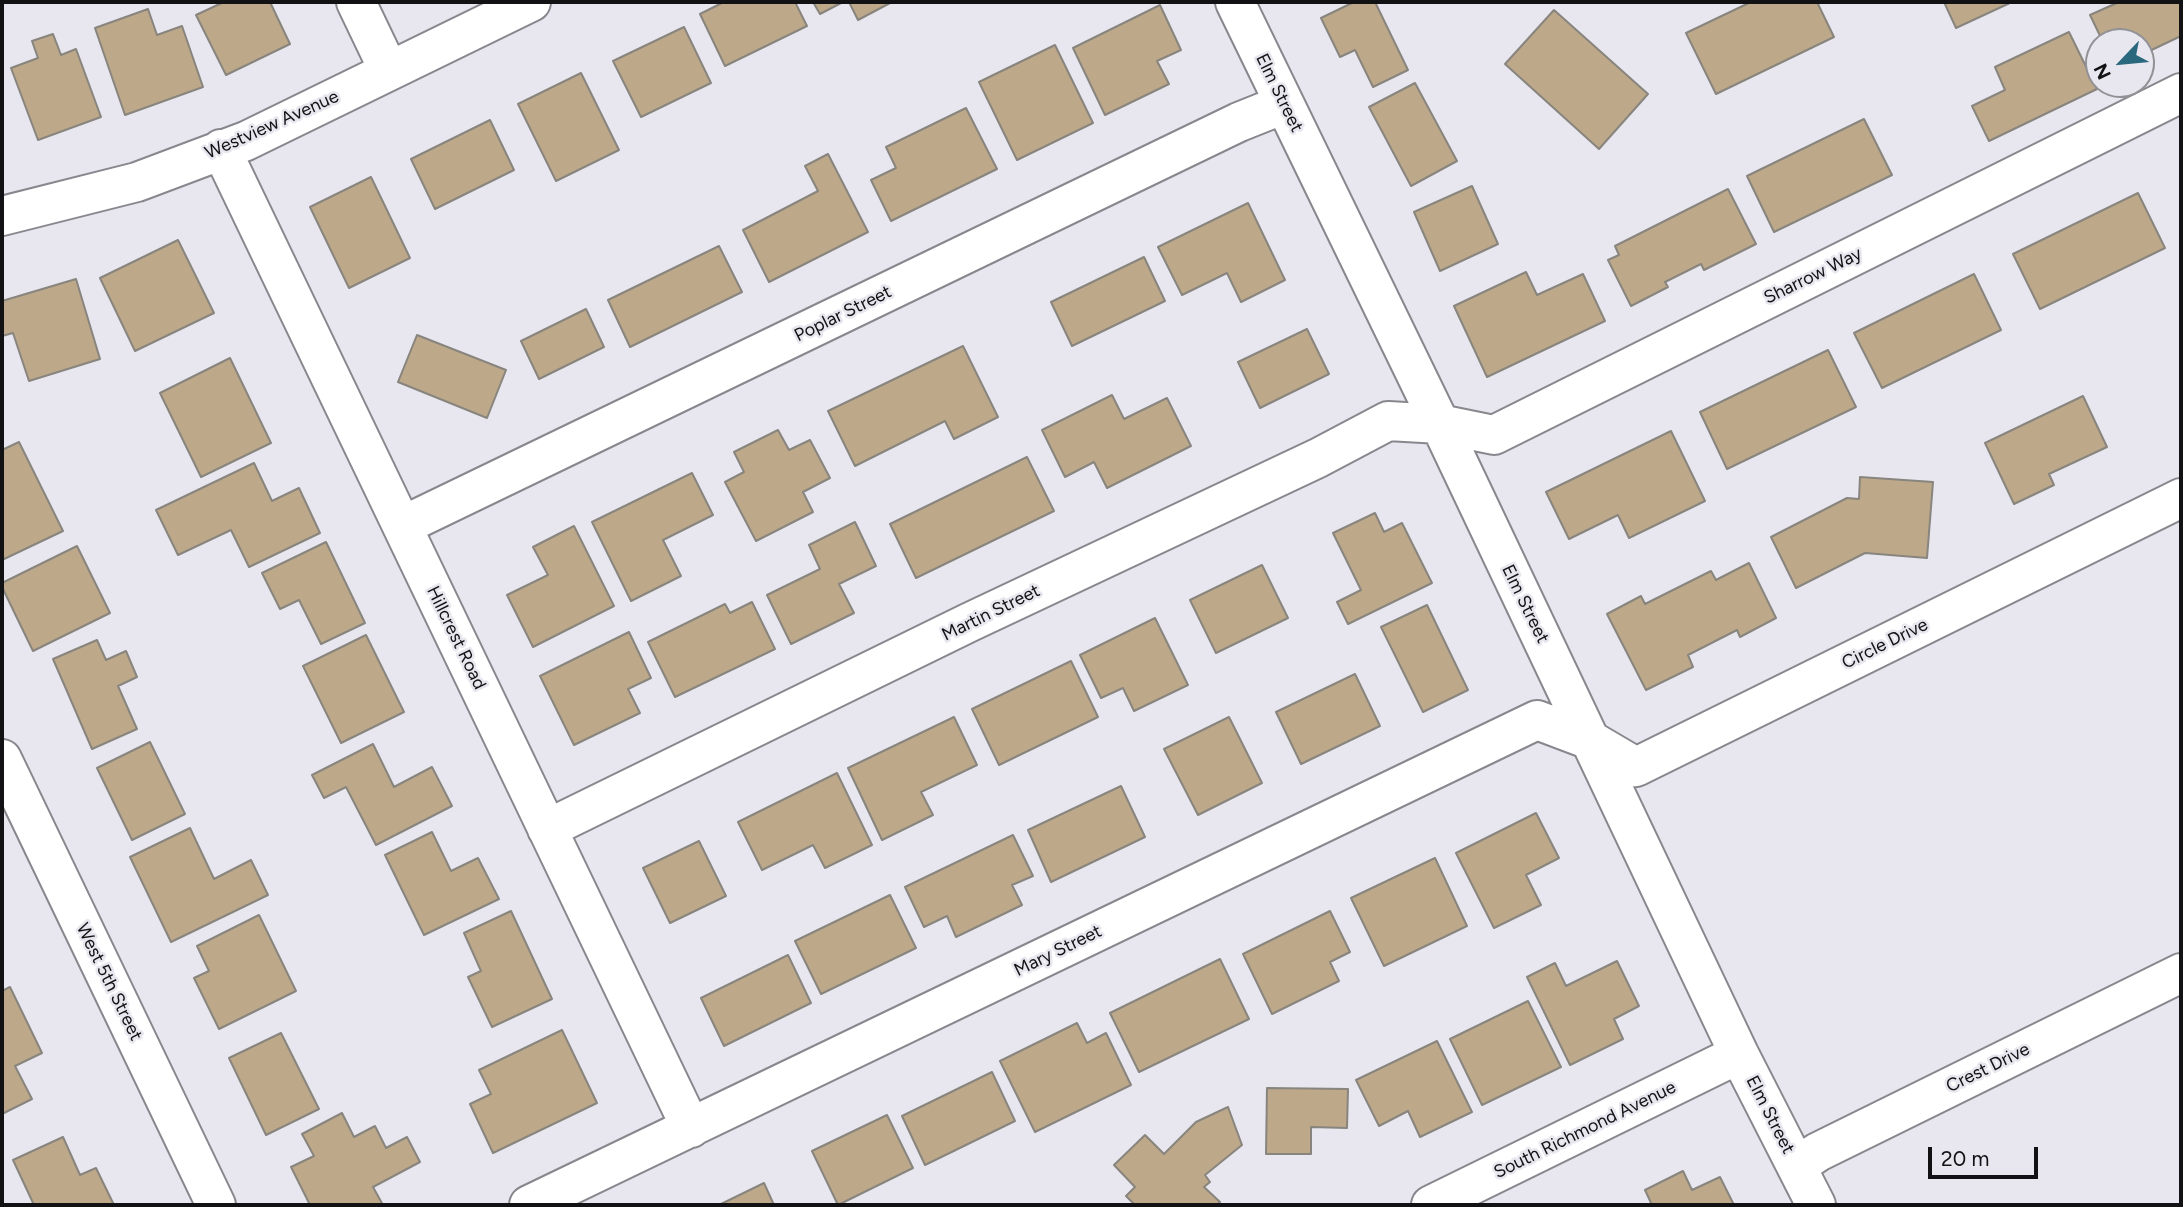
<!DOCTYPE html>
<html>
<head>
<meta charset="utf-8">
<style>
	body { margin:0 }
	#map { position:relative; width:2183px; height:1207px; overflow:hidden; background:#e8e6ee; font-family:Figtree,sans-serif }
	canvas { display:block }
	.frame { position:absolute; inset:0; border:4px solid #121113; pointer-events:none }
	.north { position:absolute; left:2085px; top:28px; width:70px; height:70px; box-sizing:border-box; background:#e8e6ee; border:2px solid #929196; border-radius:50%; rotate:244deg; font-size:19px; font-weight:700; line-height:28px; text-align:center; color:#121113 }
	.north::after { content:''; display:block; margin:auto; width:24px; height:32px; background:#2a687e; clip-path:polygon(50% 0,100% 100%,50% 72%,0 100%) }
	.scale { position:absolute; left:1928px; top:1147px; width:110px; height:32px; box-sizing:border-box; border:4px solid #121113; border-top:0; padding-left:9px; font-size:21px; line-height:24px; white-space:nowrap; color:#121113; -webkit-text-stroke:5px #e8e6ee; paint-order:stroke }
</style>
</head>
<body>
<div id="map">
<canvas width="2183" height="1207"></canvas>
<div class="frame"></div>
<div class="north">N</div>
<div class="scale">20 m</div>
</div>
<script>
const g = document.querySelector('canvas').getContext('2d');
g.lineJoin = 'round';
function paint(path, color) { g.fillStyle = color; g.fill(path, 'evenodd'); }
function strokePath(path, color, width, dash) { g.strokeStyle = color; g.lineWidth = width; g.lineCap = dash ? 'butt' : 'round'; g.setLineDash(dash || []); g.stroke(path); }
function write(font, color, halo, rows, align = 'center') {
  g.font = font + ' Figtree,sans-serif'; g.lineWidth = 5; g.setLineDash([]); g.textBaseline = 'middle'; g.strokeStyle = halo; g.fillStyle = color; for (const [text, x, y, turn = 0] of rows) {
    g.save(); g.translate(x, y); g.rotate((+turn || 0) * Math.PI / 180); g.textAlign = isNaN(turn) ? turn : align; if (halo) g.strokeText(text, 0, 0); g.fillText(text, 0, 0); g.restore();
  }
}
const building = new Path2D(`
	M224 2H270L290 44 226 75 196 15Z
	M724 2H795L807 26 725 66 700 14Z
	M813 2H843L820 14Z
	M849 2H892L858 20Z
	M1354 2H1375L1408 70 1373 87 1355 50 1340 57 1321 18Z
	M1751 2H1817L1834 37 1716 94 1686 33Z
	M1944 2H2012L1956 28Z
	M2119 2H2181V36L2141 55V42H2103L2090 15Z
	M1160 5 1181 50 1157 61 1169 84 1105 115 1073 48Z
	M148 9 157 35 182 26 203 87 125 115 95 28Z
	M1554 10 1648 94 1599 149 1505 64Z
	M684 27 711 83 641 117 613 61Z
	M2069 32 2097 89 1989 141 1972 106 2005 90 1995 67Z
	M53 34 61 55 76 49 101 117 38 140 11 68 38 58 32 41Z
	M1055 45 1093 123 1017 160 979 82Z
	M581 73 619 150 556 181 518 104Z
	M1415 83 1457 161 1411 186 1369 107Z
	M966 108 997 169 891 221 871 180 896 168 886 147Z
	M1864 119 1892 175 1774 232 1747 176Z
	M490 120 514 170 435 209 411 159Z
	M828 154 868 232 769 282 743 230 818 191 805 166Z
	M371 177 410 258 349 288 310 207Z
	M1472 186 1498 244 1440 271 1414 212Z
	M1728 189 1756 244 1704 270 1701 264 1665 282 1668 287 1631 306 1608 260 1619 255 1615 246Z
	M2138 193 2165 248 2040 309 2013 254Z
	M1248 203 1285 280 1241 302 1227 273 1182 295 1158 247Z
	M178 240 214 313 135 351 100 278Z
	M719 246 742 292 630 347 608 300Z
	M1144 257 1165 301 1072 346 1051 302Z
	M1526 272 1537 295 1583 274 1605 321 1487 377 1454 306Z
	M1974 274 2001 330 1882 388 1854 333Z
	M76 279 100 359 29 381 13 333 2 336V301Z
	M586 309 604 347 539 379 521 341Z
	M1307 329 1329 374 1260 408 1238 362Z
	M417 335 506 370 487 418 398 382Z
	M963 346 998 417 954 439 945 421 855 466 828 411Z
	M1828 350 1856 407 1727 469 1700 412Z
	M230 358 271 443 201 477 160 393Z
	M1112 395 1124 419 1167 398 1191 446 1107 488 1094 462 1065 477 1042 430Z
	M2083 396 2107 447 2049 474 2054 485 2014 504 1985 443Z
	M778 430 789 450 810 440 830 478 803 492 813 512 756 541 725 482 744 472 734 452Z
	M1671 431 1705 501 1629 538 1618 515 1569 539 1546 492Z
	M19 442 63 531 2 560V450Z
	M1027 457 1054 511 916 578 890 524Z
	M254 463 272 501 299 488 320 533 249 567 231 530 178 555 156 510Z
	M692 473 713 515 663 540 681 576 631 601 592 522Z
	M1860 477 1933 482 1927 558 1865 553 1796 588 1771 537 1847 498 1859 499Z
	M1375 513 1384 532 1402 523 1432 583 1348 624 1337 602 1361 590 1333 533Z
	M855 522 876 566 839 584 854 613 791 644 767 595 820 569 809 545Z
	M574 526 614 606 533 647 507 595 548 575 533 547Z
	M326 542 365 623 321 644 299 600 280 609 262 573Z
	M77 546 110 613 33 651 2 587V583Z
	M1749 563 1776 618 1740 637 1737 630 1688 655 1693 667 1646 690 1607 614 1641 596 1645 604 1711 571 1716 580Z
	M1262 565 1288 618 1216 653 1190 600Z
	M752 602 775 649 675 697 648 642 725 604 730 613Z
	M1427 605 1468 690 1423 712 1381 627Z
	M1155 618 1188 685 1134 711 1123 688 1101 698 1080 655Z
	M629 632 651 678 628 689 640 713 574 745 540 676Z
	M366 635 404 712 341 743 303 666Z
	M97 640 106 660 126 651 137 677 118 686 137 729 92 749 53 659Z
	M1071 661 1098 717 999 765 972 709Z
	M1355 674 1380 726 1301 764 1276 712Z
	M954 717 977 765 921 792 933 815 882 840 848 768Z
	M1229 717 1262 783 1198 815 1164 749Z
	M150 742 185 814 132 840 97 768Z
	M373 744 394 787 432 767 452 806 376 845 346 787 324 798 312 775Z
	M837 773 872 845 825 868 813 845 762 870 738 822Z
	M1121 786 1145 837 1051 882 1028 830Z
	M1536 813 1559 858 1526 875 1541 905 1494 928 1456 853Z
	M190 828 214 879 251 860 268 895 171 942 130 857Z
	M432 832 451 871 478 858 499 899 424 935 385 855Z
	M1013 835 1033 876 1012 885 1022 905 956 937 947 916 924 927 905 887Z
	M699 841 726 896 670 923 643 868Z
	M1435 858 1467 926 1384 966 1351 898Z
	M890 895 916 948 821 994 795 941Z
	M511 911 552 999 492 1027 468 977 481 971 464 933Z
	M1330 911 1350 952 1330 962 1339 981 1272 1014 1243 954Z
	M259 915 296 991 219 1029 194 978 209 971 197 946Z
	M788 955 811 1003 724 1046 701 998Z
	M1220 959 1249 1019 1139 1072 1110 1013Z
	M1617 961 1639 1006 1614 1019 1623 1039 1570 1065 1527 977 1555 963 1566 986Z
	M10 987 42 1053 15 1066 32 1099 2 1114V991Z
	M1528 1001 1561 1067 1482 1105 1450 1039Z
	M1077 1023 1087 1043 1106 1033 1131 1085 1035 1132 1000 1061Z
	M562 1030 597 1103 493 1153 470 1104 491 1094 479 1070Z
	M281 1033 319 1109 266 1135 229 1058Z
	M1437 1041 1472 1112 1420 1137 1408 1111 1379 1126 1356 1080Z
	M992 1072 1015 1121 925 1165 902 1116Z
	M1267 1088 1348 1089 1347 1128 1311 1127V1154H1266Z
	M1228 1107 1242 1145 1205 1175 1210 1182 1204 1187 1220 1202 1216 1205H1135L1126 1196 1135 1187 1114 1165 1145 1135 1164 1154 1196 1122Z
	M342 1113 354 1137 375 1126 386 1148 407 1137 420 1162 373 1187 383 1205H310L291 1167 314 1156 302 1134Z
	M887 1115 913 1168 838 1205 812 1151Z
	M63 1137 80 1175 96 1168 114 1205H34L13 1160Z
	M1683 1171 1692 1190 1720 1177 1734 1205H1652L1645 1190Z
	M764 1183 774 1205H719Z`);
paint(building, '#bda98a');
strokePath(building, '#88847e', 2);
const minor = new Path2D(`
	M356 2 389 71
	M1235 2 1440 424 1739 1054 1816 1205
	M221 149 691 1128
	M2 216 137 182 246 141 531 2
	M402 526 1239 122 1284 104
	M2 759 216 1205
	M547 829 970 622 1318 458 1388 421 1440 424 1494 435 2181 93
	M1797 1166 1818 1152 2181 973
	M529 1205 1537 720 1590 740 1636 767 2181 498
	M1431 1205 1739 1054`);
strokePath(minor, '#89878e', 42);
strokePath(minor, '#fff', 38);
write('18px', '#121113', '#e8e6ee', [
	["Elm Street",1279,93,64],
	["Westview Avenue",272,125,-24],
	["Sharrow Way",1813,276,-26],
	["Poplar Street",843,314,-26],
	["Elm Street",1525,604,64],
	["Martin Street",991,613,-26],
	["Hillcrest Road",456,638,64],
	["Circle Drive",1885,644,-26],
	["Mary Street",1058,951,-26],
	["West 5th Street",109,982,64],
	["Crest Drive",1988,1068,-26],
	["Elm Street",1770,1115,63],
	["South Richmond Avenue",1585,1130,-26]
]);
</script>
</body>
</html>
